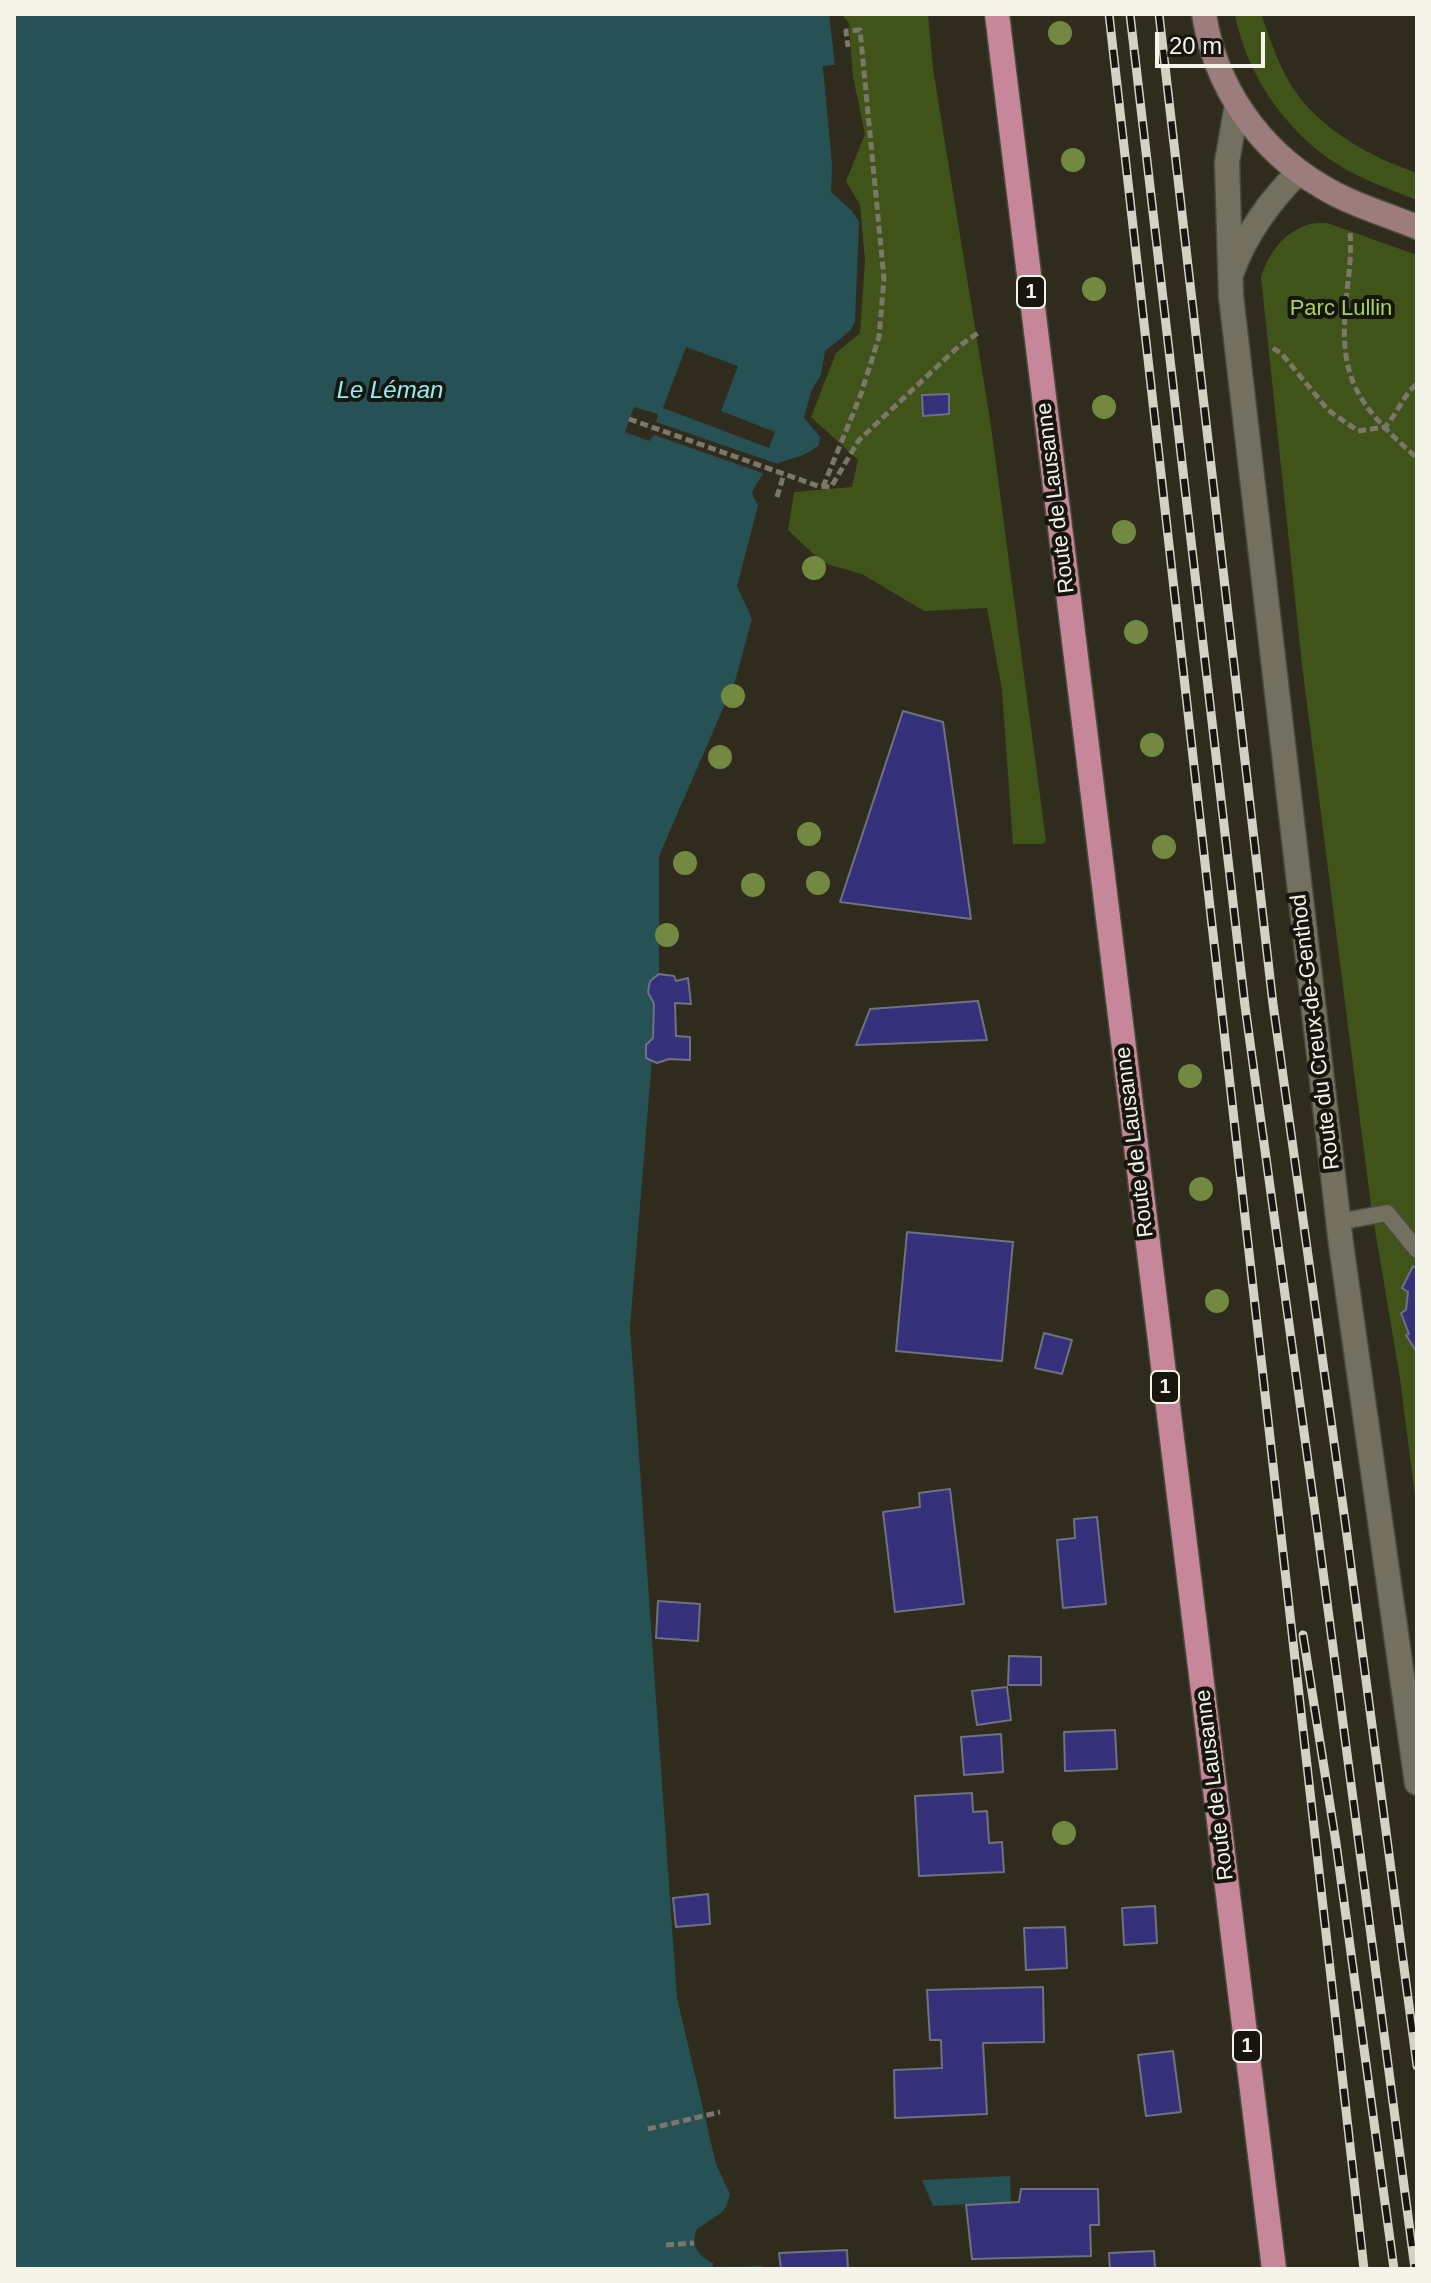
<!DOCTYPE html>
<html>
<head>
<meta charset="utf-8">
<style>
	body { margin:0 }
	#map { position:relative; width:1431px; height:2283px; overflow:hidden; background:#2f2c1d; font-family:Arial,sans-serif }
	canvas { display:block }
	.frame { position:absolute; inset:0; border:16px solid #f5f4ea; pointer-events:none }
	.scale { position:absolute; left:1155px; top:32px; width:110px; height:36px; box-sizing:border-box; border:4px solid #f5f4ea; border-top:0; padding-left:10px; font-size:24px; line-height:28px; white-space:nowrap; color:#f5f4ea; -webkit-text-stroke:6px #16150e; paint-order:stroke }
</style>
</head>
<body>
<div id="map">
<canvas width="1431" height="2283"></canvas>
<div class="frame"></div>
<div class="scale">20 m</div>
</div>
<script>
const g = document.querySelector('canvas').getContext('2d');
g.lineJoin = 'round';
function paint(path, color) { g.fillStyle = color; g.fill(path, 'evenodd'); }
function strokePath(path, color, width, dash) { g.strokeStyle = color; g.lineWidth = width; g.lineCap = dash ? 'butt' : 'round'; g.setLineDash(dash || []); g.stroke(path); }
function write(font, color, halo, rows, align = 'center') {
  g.font = font + ' Arial,sans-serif'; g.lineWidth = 8; g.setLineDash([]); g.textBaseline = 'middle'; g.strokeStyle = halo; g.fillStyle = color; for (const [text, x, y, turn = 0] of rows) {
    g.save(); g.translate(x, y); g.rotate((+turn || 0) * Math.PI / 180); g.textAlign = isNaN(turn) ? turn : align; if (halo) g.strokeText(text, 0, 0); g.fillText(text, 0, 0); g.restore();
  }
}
paint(new Path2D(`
	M841 14H928L933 69 991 426 1046 841 1042 844H1013L1002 690 987 608 924 611 862 574 823 563 788 530 794 492 852 487 858 460 811 417 836 353 860 333 865 260 860 205 846 181 865 134 853 77 849 23Z
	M1235 14H1261C1271 41 1280 71 1297 94 1325 132 1373 158 1417 173V200C1390 189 1362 180 1337 164 1286 132 1246 74 1235 14Z
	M1315 223H1327L1417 255V1512L1400 1378 1371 1206 1302 665 1261 277C1270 250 1286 229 1315 223Z`), '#405419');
paint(new Path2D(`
	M14 14H829L835 65 823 67 832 162 831 192 852 211 859 222 855 322 850 331 825 351 821 375 811 391 804 418 820 437 819 445C793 467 771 451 752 493L758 506 737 586 752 619 735 681 659 856V974L630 1327 677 1998 716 2164 730 2194 726 2207 721 2213 697 2229C690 2245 698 2256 713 2263V2267L762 2266V2269H14Z
	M1010 2176 1011 2202 933 2206 922 2180Z`), '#265255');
paint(new Path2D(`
	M831 24H835L839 65 836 69 828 70 836 161 832 162 823 66 835 65Z
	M686 347 738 366 721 411 775 432 769 448 663 408Z
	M634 407 658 414 656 422 781 465 768 475 654 435 649 441 625 432Z`), '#2f2c1d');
const building = new Path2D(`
	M949 394V414L923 416 922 395Z
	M903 711 943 722 971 919 840 902Z
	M659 974 674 976 676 981 688 978 691 1004 675 1003 676 1036 690 1037V1060L669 1059 657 1063 646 1058V1045L653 1038 654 1004 648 992 650 981Z
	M978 1001 987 1040 856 1045 870 1009Z
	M907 1232 1013 1242 1002 1361 896 1351Z
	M1413 1266 1417 1269 1416 1351 1406 1335 1409 1334 1401 1313 1406 1310 1408 1292 1402 1288Z
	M1044 1333 1072 1340 1062 1374 1035 1368Z
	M950 1489 964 1604 895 1612 883 1512 920 1507 919 1493Z
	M1097 1517 1106 1604 1063 1608 1057 1540 1075 1538 1074 1519Z
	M658 1601 700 1604 698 1641 656 1638Z
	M1009 1656 1041 1657V1685H1008Z
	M1007 1687 1011 1720 977 1725 972 1691Z
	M1115 1730 1117 1769 1065 1771 1064 1732Z
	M1001 1734 1003 1772 964 1775 961 1737Z
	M972 1793 973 1812 987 1811 989 1843 1002 1842 1004 1872 919 1876 915 1796Z
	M708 1894 710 1924 676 1927 673 1898Z
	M1155 1906 1157 1943 1124 1945 1122 1908Z
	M1065 1927 1067 1968 1026 1970 1024 1928Z
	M1043 1987 1044 2042 983 2043 987 2114 895 2118 894 2070 942 2068 941 2040H930L927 1990Z
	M1173 2051 1181 2112 1146 2116 1138 2055Z
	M1021 2189H1098L1099 2225H1090L1091 2256 972 2259 966 2205 1019 2202Z
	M847 2250 848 2269H781L779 2253Z
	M1154 2251 1155 2269H1110L1109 2253Z`);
paint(building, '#35307a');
strokePath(building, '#707182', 2);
const lane = new Path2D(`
	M1338 1222 1387 1213 1417 1250`);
const street = new Path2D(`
	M1237 105 1227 162 1231 296 1341 1244 1417 1783
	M1232 272C1245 235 1271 199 1299 172`);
const secondary = new Path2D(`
	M1204 14C1215 86 1258 149 1321 186 1350 204 1385 214 1417 227`);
const primary = new Path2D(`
	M997 14 1274 2269`);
strokePath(lane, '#4c4b3d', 19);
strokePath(street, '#4c4b3d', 27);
strokePath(secondary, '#4c4b3d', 27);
strokePath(primary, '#4c4b3d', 27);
strokePath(new Path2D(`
	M1350 233C1352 256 1348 279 1346 302 1338 381 1359 406 1417 458
	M1273 348 1282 354 1328 410 1358 431 1385 427C1398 413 1403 395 1417 384
	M629 419 818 486 831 487 859 440 959 346 978 333
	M823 487 861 394 879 337 884 279 860 30 846 31 848 47
	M777 497 784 474
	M648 2129 720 2112
	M666 2245 694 2243`), '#7b786b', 5, [8, 4]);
strokePath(lane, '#73705f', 16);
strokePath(street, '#73705f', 24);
strokePath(secondary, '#9c7c7c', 24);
strokePath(primary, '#c58799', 24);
const rail = new Path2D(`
	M1109 14 1364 2269
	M1130 14 1245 1006 1317 1526 1415 2269
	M1159 14 1273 1004 1345 1521 1417 2066
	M1303 1635 1336 1843 1394 2269`);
strokePath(rail, '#d4d2c7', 9);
strokePath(rail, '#16150e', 6, [18]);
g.fillStyle = '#738841';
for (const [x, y] of [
	[1060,33],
	[1073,160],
	[1094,289],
	[1104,407],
	[1124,532],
	[814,568],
	[1136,632],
	[733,696],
	[1152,745],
	[720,757],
	[809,834],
	[1164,847],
	[685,863],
	[818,883],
	[753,885],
	[667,935],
	[1190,1076],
	[1201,1189],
	[1217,1301],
	[1064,1833]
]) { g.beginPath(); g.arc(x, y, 12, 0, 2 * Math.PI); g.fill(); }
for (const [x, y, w] of [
	[1031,292,28],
	[1165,1387,28],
	[1247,2046,28]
]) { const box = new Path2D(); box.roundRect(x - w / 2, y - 16, w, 32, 6); g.fillStyle = '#16150e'; g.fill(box); strokePath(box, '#f5f4ea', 2); }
write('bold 20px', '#f5f4ea', null, [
	["1",1031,292],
	["1",1165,1387],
	["1",1247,2046]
]);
write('22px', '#aad35e', '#16150e', [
	["Parc Lullin",1341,309]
]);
write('22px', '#f5f4ea', '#16150e', [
	["Route de Lausanne",1056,498,-97],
	["Route du Creux-de-Genthod",1316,1032,-97],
	["Route de Lausanne",1135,1142,-97],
	["Route de Lausanne",1215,1785,-97]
]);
write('italic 24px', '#90eff7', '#16150e', [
	["Le Léman",390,391]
]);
</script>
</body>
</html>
